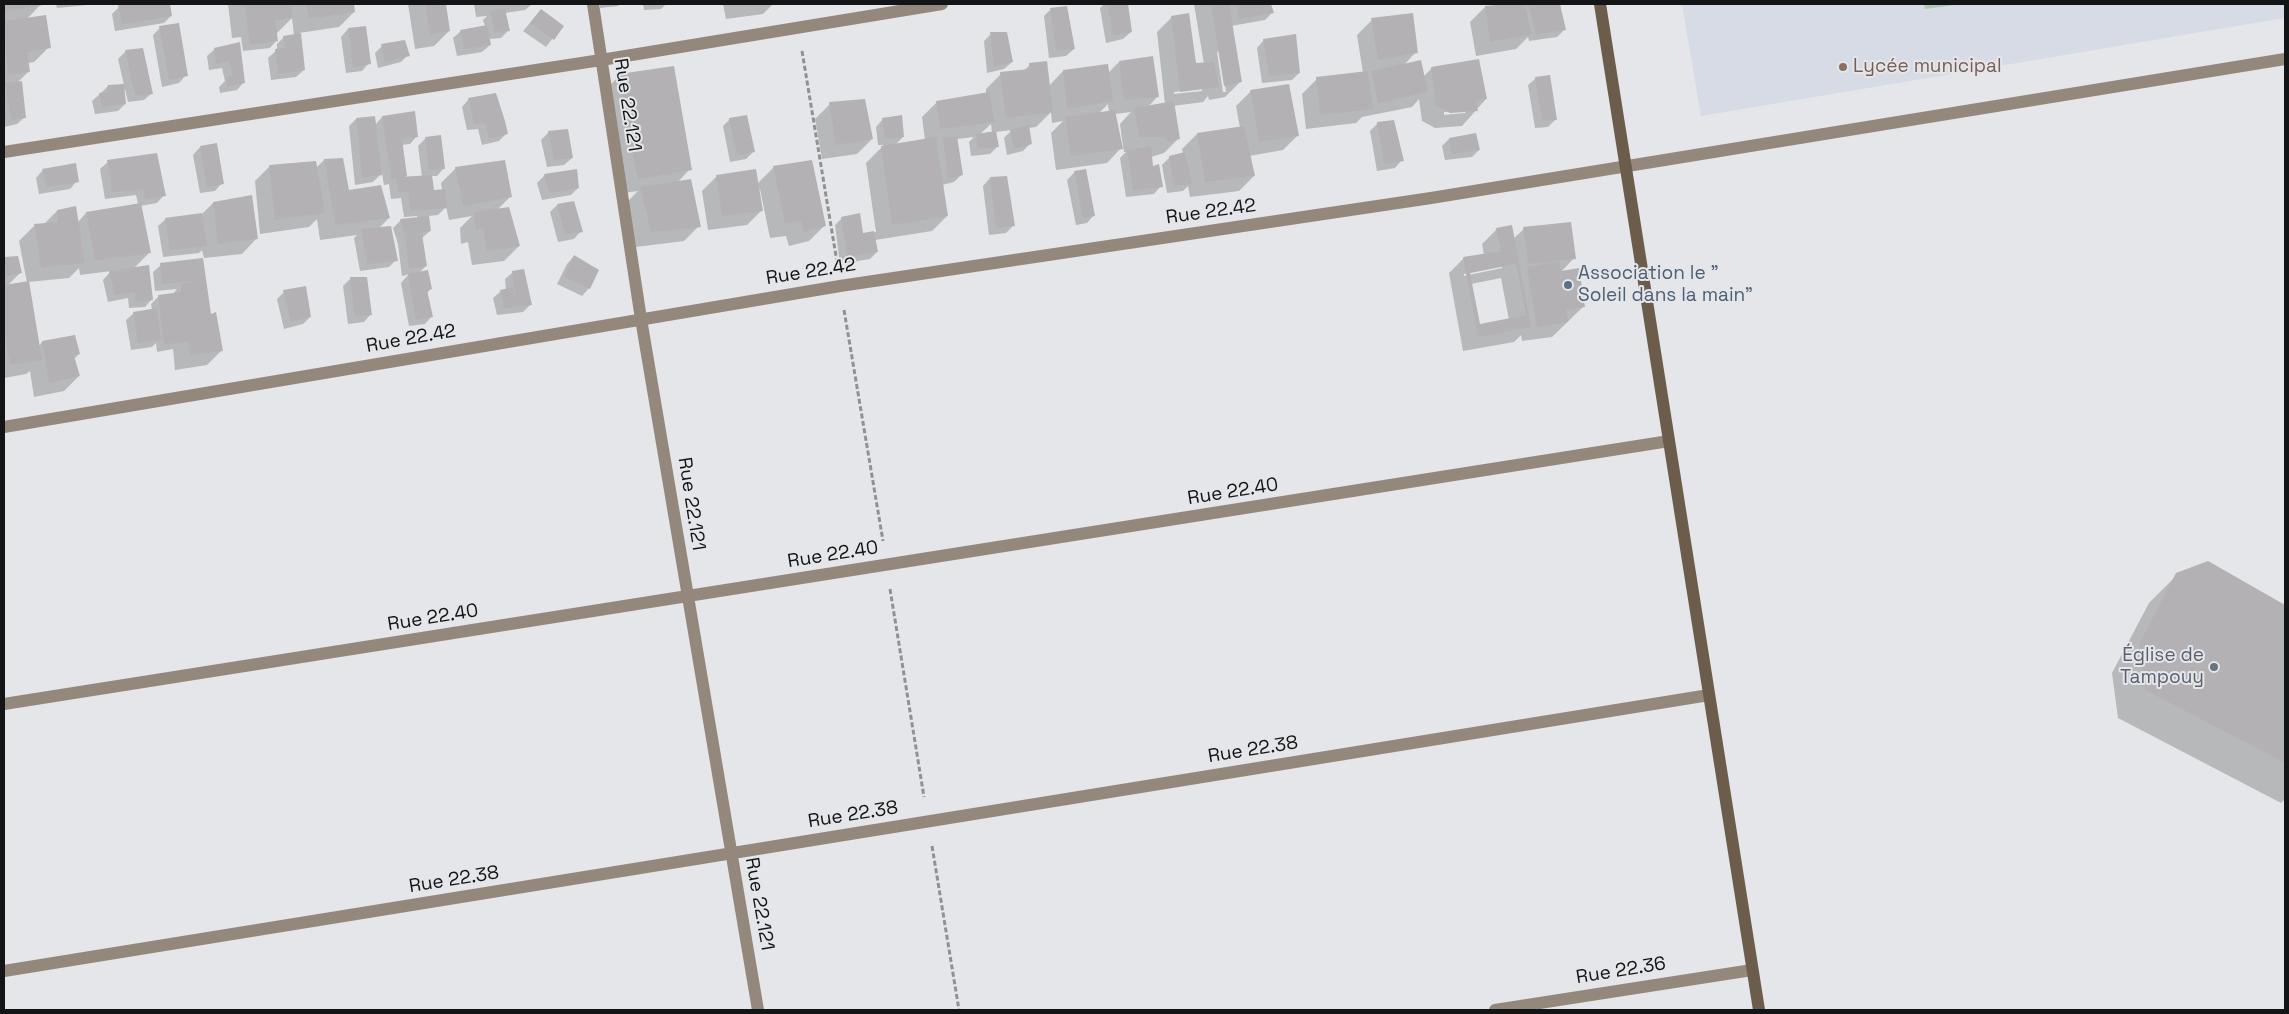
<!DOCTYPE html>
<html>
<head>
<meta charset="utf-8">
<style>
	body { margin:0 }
	#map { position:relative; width:2289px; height:1014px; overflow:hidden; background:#e4e6e9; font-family:"Space Grotesk",sans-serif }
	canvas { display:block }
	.frame { position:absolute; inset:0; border:5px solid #131415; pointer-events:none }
</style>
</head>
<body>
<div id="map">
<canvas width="2289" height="1014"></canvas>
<div class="frame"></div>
</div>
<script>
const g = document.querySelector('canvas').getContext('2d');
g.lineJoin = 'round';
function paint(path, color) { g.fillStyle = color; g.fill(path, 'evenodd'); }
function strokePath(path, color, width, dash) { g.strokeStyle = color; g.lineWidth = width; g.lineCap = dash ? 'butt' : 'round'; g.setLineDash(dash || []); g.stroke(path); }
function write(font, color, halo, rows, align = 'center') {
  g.font = font + ' "Space Grotesk",sans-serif'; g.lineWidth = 4; g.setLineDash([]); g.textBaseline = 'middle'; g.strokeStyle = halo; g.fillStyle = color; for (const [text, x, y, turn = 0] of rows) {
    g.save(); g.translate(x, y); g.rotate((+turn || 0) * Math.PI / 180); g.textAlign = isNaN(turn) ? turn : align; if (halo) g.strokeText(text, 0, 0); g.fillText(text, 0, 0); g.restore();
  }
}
paint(new Path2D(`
	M1682 4H2285V18L1701 116Z`), '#d6dbe5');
paint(new Path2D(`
	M1924 4H1962L1925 9Z`), '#accab2');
paint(new Path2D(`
	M4 4H41L27 19 49 47 34 62 28 63 29 71 17 83 25 117 17 124 4 127Z
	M56 4H97L57 8Z
	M140 4H169L171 16 164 23 115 31 112 14 119 7Z
	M228 4H353L354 12 339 27 299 33 304 70 296 77 271 80 268 58 277 50V44L284 37 294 35 292 18 277 33V40L270 48 243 51 241 37 232 38Z
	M408 4H445L449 31 434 46 415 49Z
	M474 4H532L525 10 505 13 509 30 501 38 489 39 490 45 482 52 457 56 453 38 461 31 485 26 483 20 487 16 476 17Z
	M600 4H620L618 6 600 8Z
	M643 4H666L661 9 644 10Z
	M723 4H773L763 14 726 19Z
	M1104 4H1126L1131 32 1123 39 1106 43 1100 8Z
	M1194 4H1270L1272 13 1265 20 1231 26 1240 82 1225 97 1209 100 1208 96 1203 102 1173 106 1179 138 1164 153 1151 157 1152 167 1161 186 1154 194 1126 197 1120 158 1126 152H1124L1123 146 1107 163 1056 170 1051 133 1063 121 1052 123 1051 112 1036 127 1028 128 1031 143 1023 151 1007 155 1004 138 1012 130 995 132 997 147 990 154 971 156 969 142 974 137 957 139 961 175 954 182 942 185 947 216 932 231 875 240 877 252 870 259 840 264 835 225 842 218 862 234 876 232 866 163 884 145H878L876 127 883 119 903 137 895 145 925 140 922 117 937 102 986 94V89L1001 74 1023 71 1030 65 1049 86 1063 71 1108 73 1119 62 1158 96 1148 107 1165 104 1157 32 1172 17 1195 65 1204 64ZM1220 51 1226 92H1223L1217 52ZM1202 88V91L1174 94V92ZM1108 104 1109 112 1099 113ZM1131 112 1120 124 1123 146 1121 147 1115 114ZM991 124 992 133 980 134Z
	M1504 4H1558L1564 30 1557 37 1529 41 1528 37 1516 49 1476 56 1470 22 1485 7 1502 6Z
	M1051 9 1074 49 1066 56 1049 58 1044 16Z
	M541 10 562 26 546 47 523 31Z
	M1372 20 1416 52 1404 65 1423 77 1432 68 1486 99 1462 126 1435 128 1422 121 1419 99 1412 107 1362 117 1356 123 1306 129 1302 94 1317 79 1363 73 1357 35ZM1467 111 1465 113 1444 115V112Z
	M160 28 186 75 179 83 162 87 153 35Z
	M348 29 369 63 362 71 346 73 341 37Z
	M991 34 1012 62 1004 69 987 73 984 41Z
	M1264 40 1299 73 1292 80 1262 83 1257 48Z
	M239 44 244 82 237 90 220 93 219 87 225 81 222 68 209 70 207 56 215 49Z
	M382 46 408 55 401 62 378 68 375 53Z
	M126 51 152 93 144 100 128 102 125 89H123L125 104 118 111 95 114 92 101 100 94 108 86 124 85 118 59Z
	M620 75 690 169 677 183 699 226 684 241 636 247 626 203 638 191 623 193 605 90Z
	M1536 78 1556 119 1548 127 1535 128 1528 85Z
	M1251 91 1298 135 1283 150 1249 156 1254 176 1239 191 1190 197 1188 186 1183 191 1167 193 1162 165 1170 157 1183 154 1182 149 1197 134 1240 128 1236 106Z
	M469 99 506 134 499 141 482 145 478 129 467 130 462 107Z
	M830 104 872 139 857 154 822 159 815 119Z
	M382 117 417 136 410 144 401 145 406 178 422 177 418 146 426 138 444 168 437 176H431L432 191 442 190 441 183 456 168 511 196 497 210 519 246 504 261 472 265 468 242 461 244 460 228 472 216 449 220 446 207 438 215 428 216 430 231 422 238 426 266 418 274 431 289 427 293 432 316 425 324 409 326 401 283 409 274 402 276 398 244 393 228 401 220 417 219V216L404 217 401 198 391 199 389 184 384 185 382 173 373 182 355 185 349 126 356 119 375 125Z
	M730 119 753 152 746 159 730 162 723 126Z
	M1378 123 1402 160 1395 168 1377 171 1370 131Z
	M549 132 572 158 564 165 547 167 541 140Z
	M1449 139 1479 150 1472 157 1445 160 1442 146Z
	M200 147 222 183 215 191 200 193 193 155Z
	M324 160 348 191 389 218 378 229 396 260 389 267 360 271 354 238 357 235 320 240 317 219 309 227 260 234 255 181 270 166 316 168Z
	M108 162 164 195 157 203 140 206 149 253 133 269 152 299 145 307 129 308 128 298 108 302 103 280 111 271 80 275 79 268 69 278 28 282 39 346 42 342 79 354 74 359 79 376 64 391 34 397 30 371 26 374 4 378V258H17L20 273 7 286 27 283 19 241 34 226 44 224 57 211 78 222 86 213 138 204 136 195 105 199 100 169Z
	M774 167 824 226 809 241 789 246 786 236 770 238 760 189 758 190 762 210 747 225 708 230 702 191 717 176 757 184Z
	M43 170 77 181 70 189 39 194 36 178Z
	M1075 172 1094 215 1087 223 1076 225 1067 180Z
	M545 175 578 188 571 195 542 200 537 183Z
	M990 178 1014 225 1006 233 989 235 983 186Z
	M213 203 256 239 242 254 204 258 202 250 199 253 163 257 158 226 166 219 201 215Z
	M557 205 581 231 574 239 558 242 550 212Z
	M1497 229 1513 239 1524 229 1574 258 1560 273 1584 306 1552 337 1522 341 1521 335 1514 342 1463 351 1449 273 1464 258 1484 255 1482 244ZM1502 266V268L1464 276V274ZM1501 278 1509 320 1479 325 1471 284Z
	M574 256 589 288 582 296 557 284 567 264Z
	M202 260 210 315 222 350 207 365 175 370 173 349 157 352 156 343 152 347 131 350 126 320 134 313 152 310 151 304 158 297 172 295 177 289 155 291 153 272 161 265Z
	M513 272 530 305 523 312 497 315 493 298 501 291 506 290 505 279Z
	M350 279 371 314 364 322 348 324 343 286Z
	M284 292 310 317 303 324 284 329 277 299Z
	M2208 563 2285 606V799L2281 803 2118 718 2112 673 2149 603 2177 575Z`), '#0003');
paint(new Path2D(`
	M4 4H43V5L4 12Z
	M131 4H170L172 16 122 24 118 5Z
	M244 4H291L293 18 275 20 278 41 250 45Z
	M306 4H354L355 12 309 19Z
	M425 4H446L450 31 430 35Z
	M1107 4H1128L1132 32 1113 36Z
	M1211 4H1229L1242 82 1224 86Z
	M1236 4H1271L1274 13 1239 19Z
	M1507 4H1524L1532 34 1490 42 1485 6Z
	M1528 4H1560L1566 30 1536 34Z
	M1067 6 1075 49 1056 51 1050 8Z
	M505 9 510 31 494 32 490 11Z
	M541 9 564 26 554 40 530 23Z
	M1189 13 1196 63 1214 62 1219 87 1180 92 1171 16Z
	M1413 13 1418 53 1378 60 1371 18Z
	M46 15 51 48 27 52 30 72 8 75 4 21Z
	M179 23 188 76 169 80 159 26Z
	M487 25 491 45 464 49 460 30Z
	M366 26 371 64 353 67 348 28Z
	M990 32H1007L1013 62 994 67Z
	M301 33 305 70 278 74 275 49 285 48 283 36Z
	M1296 34 1300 73 1269 76 1263 39Z
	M405 40 410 56 385 62 381 44Z
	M240 42 245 83 227 87 226 78 233 75 229 61 216 64 214 48Z
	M143 48 153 94 135 96 125 50Z
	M1153 56 1159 97 1124 100 1119 61Z
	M1479 59 1487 99 1476 100 1478 111 1450 113 1436 106 1431 67Z
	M1421 60 1428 92 1378 103 1371 71Z
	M1047 61 1053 112 1006 118 1000 72 1029 69V63Z
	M1108 64 1113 101 1067 109 1063 70Z
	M674 66 692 170 638 179 624 115 619 74Z
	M1368 71 1373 109 1320 115 1316 77Z
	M1550 75 1557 120 1542 121 1535 77Z
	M22 81 26 118 11 120 5 83Z
	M124 84 126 104 102 107 99 93 107 92 108 85Z
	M1289 84 1299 136 1259 142 1250 90Z
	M989 92 995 122 940 129 936 101Z
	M496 93 505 121 508 134 489 139 485 123 474 124 468 98Z
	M865 99 873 139 836 145 829 102Z
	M1174 101 1180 139 1168 142 1164 137H1139L1134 108Z
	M4 106 7 120 4 121Z
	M1115 110 1123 149 1071 156 1065 117Z
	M415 111 418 137 402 139 407 176 400 177 432 175 434 190 445 189 447 208 411 211 408 192H398L396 178 391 179 382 116Z
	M747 115 755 152 737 155 729 118Z
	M902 115 904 137 885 139 882 118Z
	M375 116 382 175 362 178 356 118Z
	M1394 120 1404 161 1384 164 1377 122Z
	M1029 125 1032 144 1014 149 1010 130Z
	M1244 126 1255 176 1205 182 1197 133Z
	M568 129 573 158 554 160 548 131Z
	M996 131 999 147 978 149 976 134Z
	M1476 133 1480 150 1452 154 1449 138Z
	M441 135 445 169 429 170 425 137Z
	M957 136 963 175 948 179 943 138Z
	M936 137 948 216 892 225 881 146Z
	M217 143 224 184 207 187 200 146Z
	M1151 146 1153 166 1159 164 1163 187 1133 190 1127 150Z
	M1185 152 1192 184 1174 186 1169 156Z
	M157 153 166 196 145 199 143 189 112 192 107 160Z
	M343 158 349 190 381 185 390 218 335 225 324 159Z
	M505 160 512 197 463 206 455 167Z
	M812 160 826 226 804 232 801 221 785 223 773 166Z
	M316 161 325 213 275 220 269 165Z
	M76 163 79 182 47 187 42 169Z
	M577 169 579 188 549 193 544 174Z
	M756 169 763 211 722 216 716 175Z
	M1086 169 1095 216 1083 218 1074 171Z
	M1007 176 1015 226 996 228 990 177Z
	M691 179 701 227 651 232 640 187Z
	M252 195 258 239 218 244 213 202Z
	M574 201 583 232 565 235 557 204Z
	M141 203 151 253 95 261 86 212Z
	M76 206 85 263 41 268 34 224 58 222 57 210Z
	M509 207 520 246 487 251 483 228 476 230 474 212Z
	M202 213 207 246 170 250 165 218Z
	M860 213 863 233 874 231 878 252 847 257 841 217Z
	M429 216 431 231 410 235 422 234 427 266 409 269 405 236 400 219Z
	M1571 222 1576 259 1528 264 1523 227Z
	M1512 225 1531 327 1478 337 1463 257 1501 251 1496 228ZM1516 264 1526 315 1480 324 1470 273Z
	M391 226 398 261 367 264 361 229Z
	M574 255 599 270 590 289 564 277Z
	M18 256 22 273 4 277V257Z
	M203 258 211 314 216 312 223 351 190 355 188 341 164 345 158 295 181 292V284L198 281 162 284 160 263Z
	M1559 261 1561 271 1579 268 1585 307 1566 310 1568 322 1537 327 1527 267Z
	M149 265 153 300 136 302 135 292 115 295 109 271Z
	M524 269 532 305 504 308 500 290 513 287 516 302 512 271Z
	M428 270 432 289 427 290 433 317 416 320 408 274Z
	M350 277H367L372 315 355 317Z
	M29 281 42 360 10 365 4 330V285Z
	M306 286 311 317 291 322 283 290Z
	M157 308 161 340 138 343 133 312Z
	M75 335 80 354 74 356 80 376 49 383 42 341Z
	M2208 561 2285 605V763L2145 690 2139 644 2176 573Z`), '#b3b1b4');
strokePath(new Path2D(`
	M802 51 837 262
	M844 310 883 541
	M890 589 924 797
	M932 846 959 1010`), '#8f9193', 3, [5, 2.5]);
strokePath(new Path2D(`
	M593 4 641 319 758 1010
	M4 152 601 60 942 4
	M4 427 840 286 1431 198 2285 59
	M4 704 1669 441
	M4 971 1709 695
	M1495 1010 1752 970`), '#94887c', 12);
strokePath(new Path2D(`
	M1600 4 1759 1010`), '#6c5c4b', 12);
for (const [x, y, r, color] of [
	[1843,67,5,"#8d6e63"],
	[1568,285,5,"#5c6f8a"],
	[2214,667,5,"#6b7280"]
]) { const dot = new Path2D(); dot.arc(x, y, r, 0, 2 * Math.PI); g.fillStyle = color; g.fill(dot); strokePath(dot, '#e4e6e9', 2); }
write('19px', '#785e54', '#e4e6e9', [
	["Lycée municipal",1853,67]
], 'left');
write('19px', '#131415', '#e4e6e9', [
	["Rue 22.121",627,105,81],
	["Rue 22.42",1211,212,-8],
	["Rue 22.42",811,272,-9],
	["Rue 22.42",411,339,-10],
	["Rue 22.40",1233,492,-9],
	["Rue 22.121",691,504,81],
	["Rue 22.40",833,555,-9],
	["Rue 22.40",433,618,-9],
	["Rue 22.38",1253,750,-9],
	["Rue 22.38",853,815,-9],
	["Rue 22.38",454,880,-9],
	["Rue 22.121",759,904,80],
	["Rue 22.36",1621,971,-9]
]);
write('19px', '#4e5e75', '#e4e6e9', [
	["Association le \"",1578,274],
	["Soleil dans la main\"",1578,296]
], 'left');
write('19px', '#5b616d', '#e4e6e9', [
	["Église de",2204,656],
	["Tampouy",2204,678]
], 'right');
</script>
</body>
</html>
